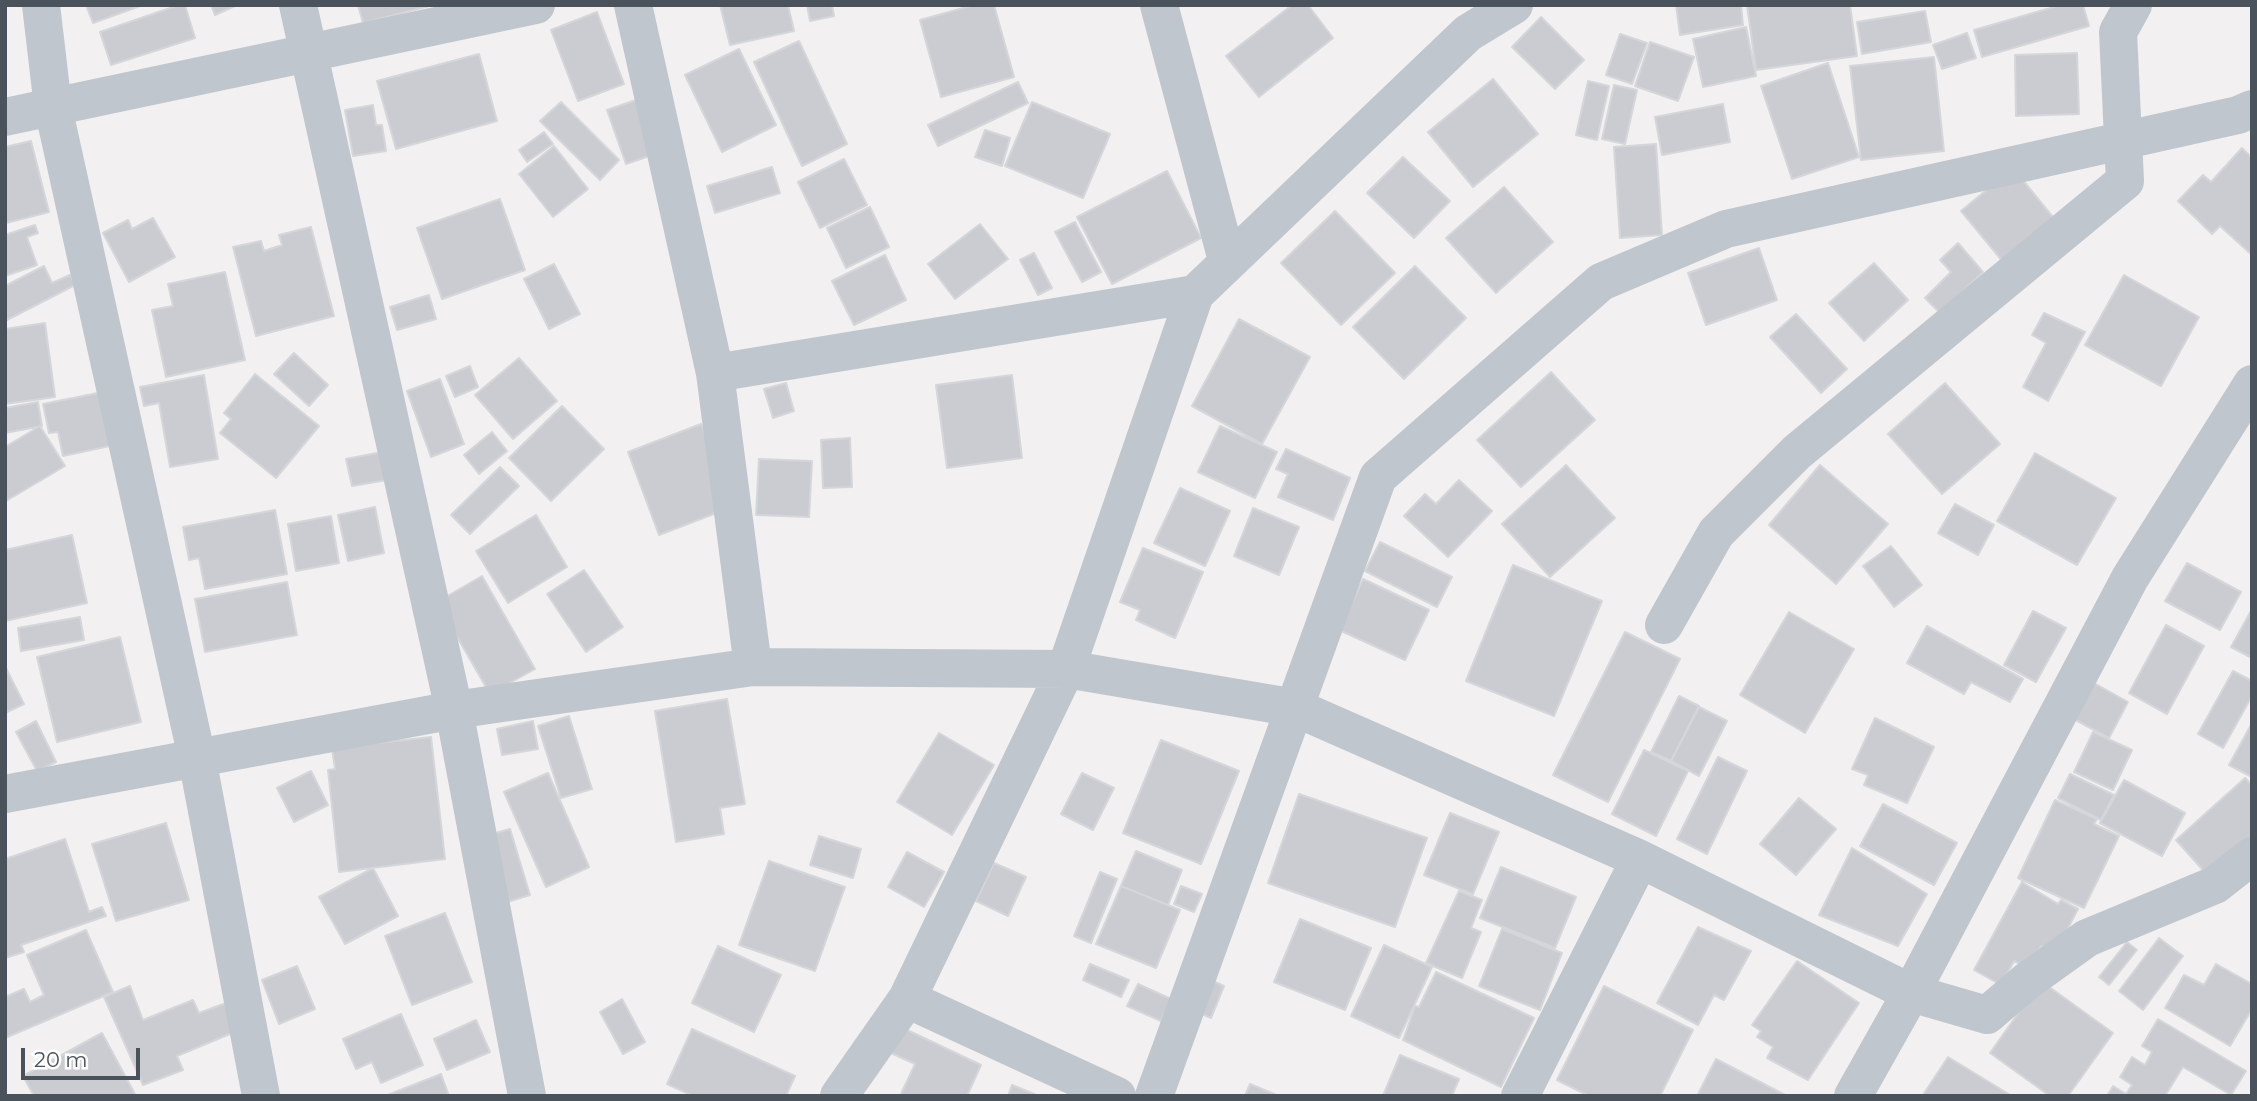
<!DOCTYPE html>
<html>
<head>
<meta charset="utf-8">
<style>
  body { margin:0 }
  #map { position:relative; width:2257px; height:1101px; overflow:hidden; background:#f2f0f0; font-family:Montserrat,sans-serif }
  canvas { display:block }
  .frame { position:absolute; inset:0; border:7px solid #4a525b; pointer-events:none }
  .scale { position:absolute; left:21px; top:1048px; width:119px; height:32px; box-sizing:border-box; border:4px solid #4a525b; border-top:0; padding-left:9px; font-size:21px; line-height:24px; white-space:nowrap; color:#4a525b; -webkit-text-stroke:5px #fff; paint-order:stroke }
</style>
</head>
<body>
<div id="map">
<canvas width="2257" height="1101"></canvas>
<div class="frame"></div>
<div class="scale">20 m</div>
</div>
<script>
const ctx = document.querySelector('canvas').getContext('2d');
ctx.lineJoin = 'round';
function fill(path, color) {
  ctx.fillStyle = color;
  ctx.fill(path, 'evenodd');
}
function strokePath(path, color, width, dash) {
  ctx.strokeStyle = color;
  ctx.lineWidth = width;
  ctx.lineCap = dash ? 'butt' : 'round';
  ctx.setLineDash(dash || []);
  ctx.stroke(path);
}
const building = new Path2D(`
  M86 5H143L93 23Z
  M179 5H185L195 38 111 65 100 32Z
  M211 5H237L215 15Z
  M358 5H433L363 23Z
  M720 5H788L794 31 730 45Z
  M807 5H832L834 16 810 21Z
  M974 5H994L1014 77 941 97 920 20Z
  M1292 5H1308L1333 38 1259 97 1226 56Z
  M1676 5H1741L1743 25 1680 35Z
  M1747 5H1850L1857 56 1756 70Z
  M2061 5H2083L2089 26 1982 57 1974 30Z
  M1925 11 1931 42 1862 54 1857 22Z
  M597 12 624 84 578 101 551 30Z
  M1541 17 1584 60 1555 89 1512 47Z
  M1746 27 1756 76 1703 87 1693 39Z
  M1967 33 1976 58 1942 69 1933 45Z
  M1620 34 1647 43 1632 84 1606 75Z
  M799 41 847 144 802 166 754 62Z
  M1650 42 1694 57 1678 101 1635 86Z
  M739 49 776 125 722 152 685 75Z
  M2077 53 2079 114 2016 116 2015 55Z
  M479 54 497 121 396 149 377 81Z
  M1934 57 1944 151 1861 160 1850 66Z
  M1828 63 1859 157 1792 179 1761 86Z
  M1493 79 1538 134 1473 187 1428 132Z
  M1588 81 1609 86 1597 140 1576 135Z
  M1018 82 1028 103 938 146 928 125Z
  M1614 85 1637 90 1625 144 1602 139Z
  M636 100 655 154 626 164 607 110Z
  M561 102 619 160 600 180 540 121Z
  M1032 102 1110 134 1083 198 1005 166Z
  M1723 104 1730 142 1662 155 1655 117Z
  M373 105 376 125H382L386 151 353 156 345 110Z
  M985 130 1010 138 1002 166 975 157Z
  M544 132 553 144 527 162 519 150Z
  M31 141 49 212 6 223 5 147Z
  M1656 144 1662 235 1620 238 1614 147Z
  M554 146 588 189 553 217 519 174Z
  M2242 148 2252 158V255L2220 226 2212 234 2178 201 2203 175 2211 182Z
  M1403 157 1450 201 1414 238 1367 193Z
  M844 159 867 205 820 228 798 182Z
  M772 167 780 193 715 213 707 186Z
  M2013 168 2056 221 2004 263 1961 211Z
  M1167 171 1201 238 1112 284 1077 217Z
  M1504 187 1553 242 1496 293 1446 238Z
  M500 199 525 270 442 299 417 228Z
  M870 207 889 247 846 268 827 228Z
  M1335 211 1395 273 1341 325 1281 263Z
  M153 218 175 257 129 282 103 233 128 220 132 229Z
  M1075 222 1101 272 1082 282 1055 232Z
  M980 224 1008 259 955 299 928 264Z
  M35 225 38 233 27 237 37 265 5 276V235Z
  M311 227 334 316 256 336 233 247 261 241 264 251 282 245 279 235Z
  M1958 243 1983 272 1940 313 1925 298 1951 272 1940 260Z
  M1759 248 1777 300 1706 325 1688 273Z
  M1034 253 1052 288 1038 295 1020 260Z
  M885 255 906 300 854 325 832 281Z
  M1874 263 1908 300 1864 341 1829 303Z
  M554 264 580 314 549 329 524 279Z
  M44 266 52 283 70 275 75 285 5 321V286Z
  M1415 266 1466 318 1404 379 1353 327Z
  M225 272 245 360 166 377 152 310 173 306 168 284Z
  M2124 275 2199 317 2161 386 2085 345Z
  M429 295 436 319 397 330 390 307Z
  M2044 313 2085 332 2048 401 2023 387 2046 343 2032 335Z
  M1796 314 1847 369 1821 393 1770 337Z
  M1239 319 1310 357 1262 444 1192 406Z
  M45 323 55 397 5 404V329Z
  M294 353 328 385 309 406 274 374Z
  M519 358 557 401 513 439 475 395Z
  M470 366 478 387 455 397 446 376Z
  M1551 372 1595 420 1521 487 1477 440Z
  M255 374 319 426 276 478 220 433 231 419 224 413Z
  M204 375 218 459 170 467 159 403 144 406 140 387Z
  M1012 375 1022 458 947 468 936 385Z
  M440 379 464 444 431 457 407 391Z
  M786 383 794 411 773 418 764 389Z
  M1945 383 2000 444 1942 494 1888 434Z
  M108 391 119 444 63 456 58 432 49 433 43 404Z
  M38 402 42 426 5 433V408Z
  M562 406 604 449 551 501 509 458Z
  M701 424 732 507 659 535 628 452Z
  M40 426 65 466 6 501 5 447Z
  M1220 426 1277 452 1255 498 1198 472Z
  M492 432 507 451 479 474 464 455Z
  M850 438 852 487 823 488 821 440Z
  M1286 449 1350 478 1333 520 1278 497 1288 474 1276 469Z
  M382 452 387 480 352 486 346 459Z
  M2035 453 2116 498 2077 565 1997 521Z
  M759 459 812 461 809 517 756 515Z
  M1566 465 1615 518 1550 577 1502 524Z
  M1820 465 1888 524 1836 584 1769 525Z
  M500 467 519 486 470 534 451 515Z
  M1459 480 1492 511 1448 557 1404 516 1425 494 1436 504Z
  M1180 488 1230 511 1205 566 1154 543Z
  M1955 504 1994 525 1978 555 1938 533Z
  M375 507 384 553 348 561 338 515Z
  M1253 508 1299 527 1279 575 1234 556Z
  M275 510 287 574 205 589 199 558 189 560 183 527Z
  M536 515 567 567 508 603 476 551Z
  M331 516 339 563 296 571 288 524Z
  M72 535 87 603 5 621V550Z
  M1380 542 1452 577 1437 607 1365 571Z
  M1891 546 1922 585 1894 607 1863 566Z
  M1143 548 1203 572 1175 638 1136 620 1140 610 1120 602Z
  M2187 563 2241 592 2220 630 2165 601Z
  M1513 565 1602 601 1554 716 1466 681Z
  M584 570 623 627 586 652 547 594Z
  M482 576 535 669 490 694 437 602Z
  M1363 579 1429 610 1405 660 1339 630Z
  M287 582 297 635 205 652 195 599Z
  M2252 609V658L2231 647Z
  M2033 611 2066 628 2036 682 2004 665Z
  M1789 612 1854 649 1805 733 1740 695Z
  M80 617 84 640 21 651 18 628Z
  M2166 625 2204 646 2167 714 2129 693Z
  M1927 626 2023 679 2010 702 1971 682 1964 694 1907 663Z
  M1625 632 1680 659 1608 802 1553 775Z
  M120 637 141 722 57 742 37 657Z
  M5 666 24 704 5 713Z
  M2233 671 2252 681V696L2223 748 2198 734Z
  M2092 682 2128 702 2109 738 2072 718Z
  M1679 696 1699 706 1671 761 1651 752Z
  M727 699 745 804 720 808 724 834 676 842 655 711Z
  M1699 707 1727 721 1699 776 1671 761Z
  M569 716 592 789 561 798 538 726Z
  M1875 718 1934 747 1907 803 1864 785 1868 775 1852 769Z
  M36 721 56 762 37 771 16 732Z
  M533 721 538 749 502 755 497 729Z
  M2252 723V777L2229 765Z
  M2093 732 2132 750 2113 790 2074 772Z
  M939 733 994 765 952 835 897 802Z
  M431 737 445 859 339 872 328 770 335 769 332 748Z
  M1161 740 1239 771 1201 864 1123 833Z
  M1644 750 1688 771 1656 836 1612 814Z
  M1718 757 1747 771 1707 854 1677 839Z
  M311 771 328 805 294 822 277 788Z
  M548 773 589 867 546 887 504 792Z
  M1082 773 1114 788 1093 830 1061 814Z
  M2070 774 2114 795 2101 820 2058 798Z
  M2245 778 2252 785V841L2210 878 2176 840Z
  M2124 780 2185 813 2162 856 2100 823Z
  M1299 794 1427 838 1395 927 1268 883Z
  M1799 798 1836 829 1796 875 1760 844Z
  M2055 800 2097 819 2094 824 2119 836 2084 908 2018 878Z
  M1883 804 1957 843 1934 885 1860 846Z
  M1450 813 1499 832 1473 894 1424 875Z
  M166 823 189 900 116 921 92 844Z
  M510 829 530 895 504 903 485 836Z
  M819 836 861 849 853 878 810 865Z
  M65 839 89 912 102 907 106 916 21 945 24 952 5 958V859Z
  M1852 848 1927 894 1898 946 1819 915Z
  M1136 851 1182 870 1168 905 1121 886Z
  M907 852 944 872 924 907 888 887Z
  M769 861 845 887 815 971 739 945Z
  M994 863 1026 877 1008 916 976 901Z
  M1501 867 1576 897 1555 948 1480 918Z
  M373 868 398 916 345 944 319 897Z
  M1100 872 1117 879 1091 943 1074 936Z
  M2022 882 2058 904 2061 900 2078 909 2055 953 2041 946 2029 969 2014 961 2001 985 1974 970Z
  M1121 886 1180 910 1156 968 1096 944Z
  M1181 886 1202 894 1194 912 1174 904Z
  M1459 891 1482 900 1471 928 1481 932 1462 978 1426 963Z
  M445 913 472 982 412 1005 385 936Z
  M1300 919 1371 948 1345 1010 1274 982Z
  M1698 927 1751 951 1724 1000 1714 995 1698 1025 1657 1003Z
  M1502 929 1562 953 1540 1010 1479 986Z
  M86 930 113 992 5 1038V997L24 989 30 1002 44 995 27 955Z
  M2159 938 2183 956 2143 1010 2119 991Z
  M2127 942 2137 950 2109 985 2099 977Z
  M1384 945 1432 967 1399 1038 1351 1016Z
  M718 946 781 975 754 1032 692 1003Z
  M1797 961 1859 1003 1808 1080 1767 1058 1773 1047 1757 1037 1761 1031 1752 1025Z
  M1090 964 1129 980 1121 997 1083 980Z
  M2216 964 2252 984V1009L2230 1046 2165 1008 2184 975 2204 985Z
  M297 966 315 1009 279 1024 262 980Z
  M1436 972 1534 1018 1501 1087 1403 1040 1415 1006 1419 1007Z
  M1201 976 1224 986 1211 1018 1188 1008Z
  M2041 981 2113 1033 2068 1096H2050L1990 1053Z
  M1138 984 1171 999 1161 1021 1127 1006Z
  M130 986 143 1020 193 1000 199 1013 226 1003 237 1031 177 1056 183 1070 143 1085 104 997Z
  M1604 986 1693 1030 1660 1096H1589L1557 1080Z
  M622 999 645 1042 623 1054 600 1012Z
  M401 1014 423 1065 381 1083 372 1062 356 1069 343 1039Z
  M2158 1019 2246 1071 2231 1095 2183 1067 2165 1096H2107L2113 1086 2126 1094 2132 1085 2120 1077 2132 1057 2145 1065 2152 1052 2142 1046Z
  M476 1020 490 1052 447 1070 434 1039Z
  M903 1028 981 1065 967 1096H900L915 1064 891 1053Z
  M692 1029 795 1076 786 1096H693L667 1084Z
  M102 1033 136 1096H34L23 1076Z
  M1400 1055 1459 1079 1452 1096H1383Z
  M1948 1057 2012 1096 1923 1095Z
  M1716 1059 1787 1096H1697Z
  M441 1074 449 1096H385Z
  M1250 1084 1279 1096H1245Z
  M1012 1085 1039 1096H1008Z`);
fill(building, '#cbccd2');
strokePath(building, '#d5d6da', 2);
strokePath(new Path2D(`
  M41 5 53 107 197 758 261 1096
  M298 5 454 710 527 1096
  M633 5 715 373 1195 294
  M1159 5 1227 260
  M5 117 536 5
  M715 373 753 667
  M1664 625 1716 533 1797 452 2125 181 2118 32 2133 5
  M5 794 454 710 753 667 1066 669 1296 708 1640 859 1911 993 1987 1015 2027 981 2087 938 2215 885 2252 856
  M907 999 1117 1096
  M839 1096 907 999 1066 669 1195 294 1468 33 1514 5
  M1154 1096 1378 477 1601 282 1726 229 2238 115 2252 109
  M1520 1096 1640 859
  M1853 1096 1911 993 2130 578 2252 384`), '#c0c6cd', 38);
</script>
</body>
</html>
